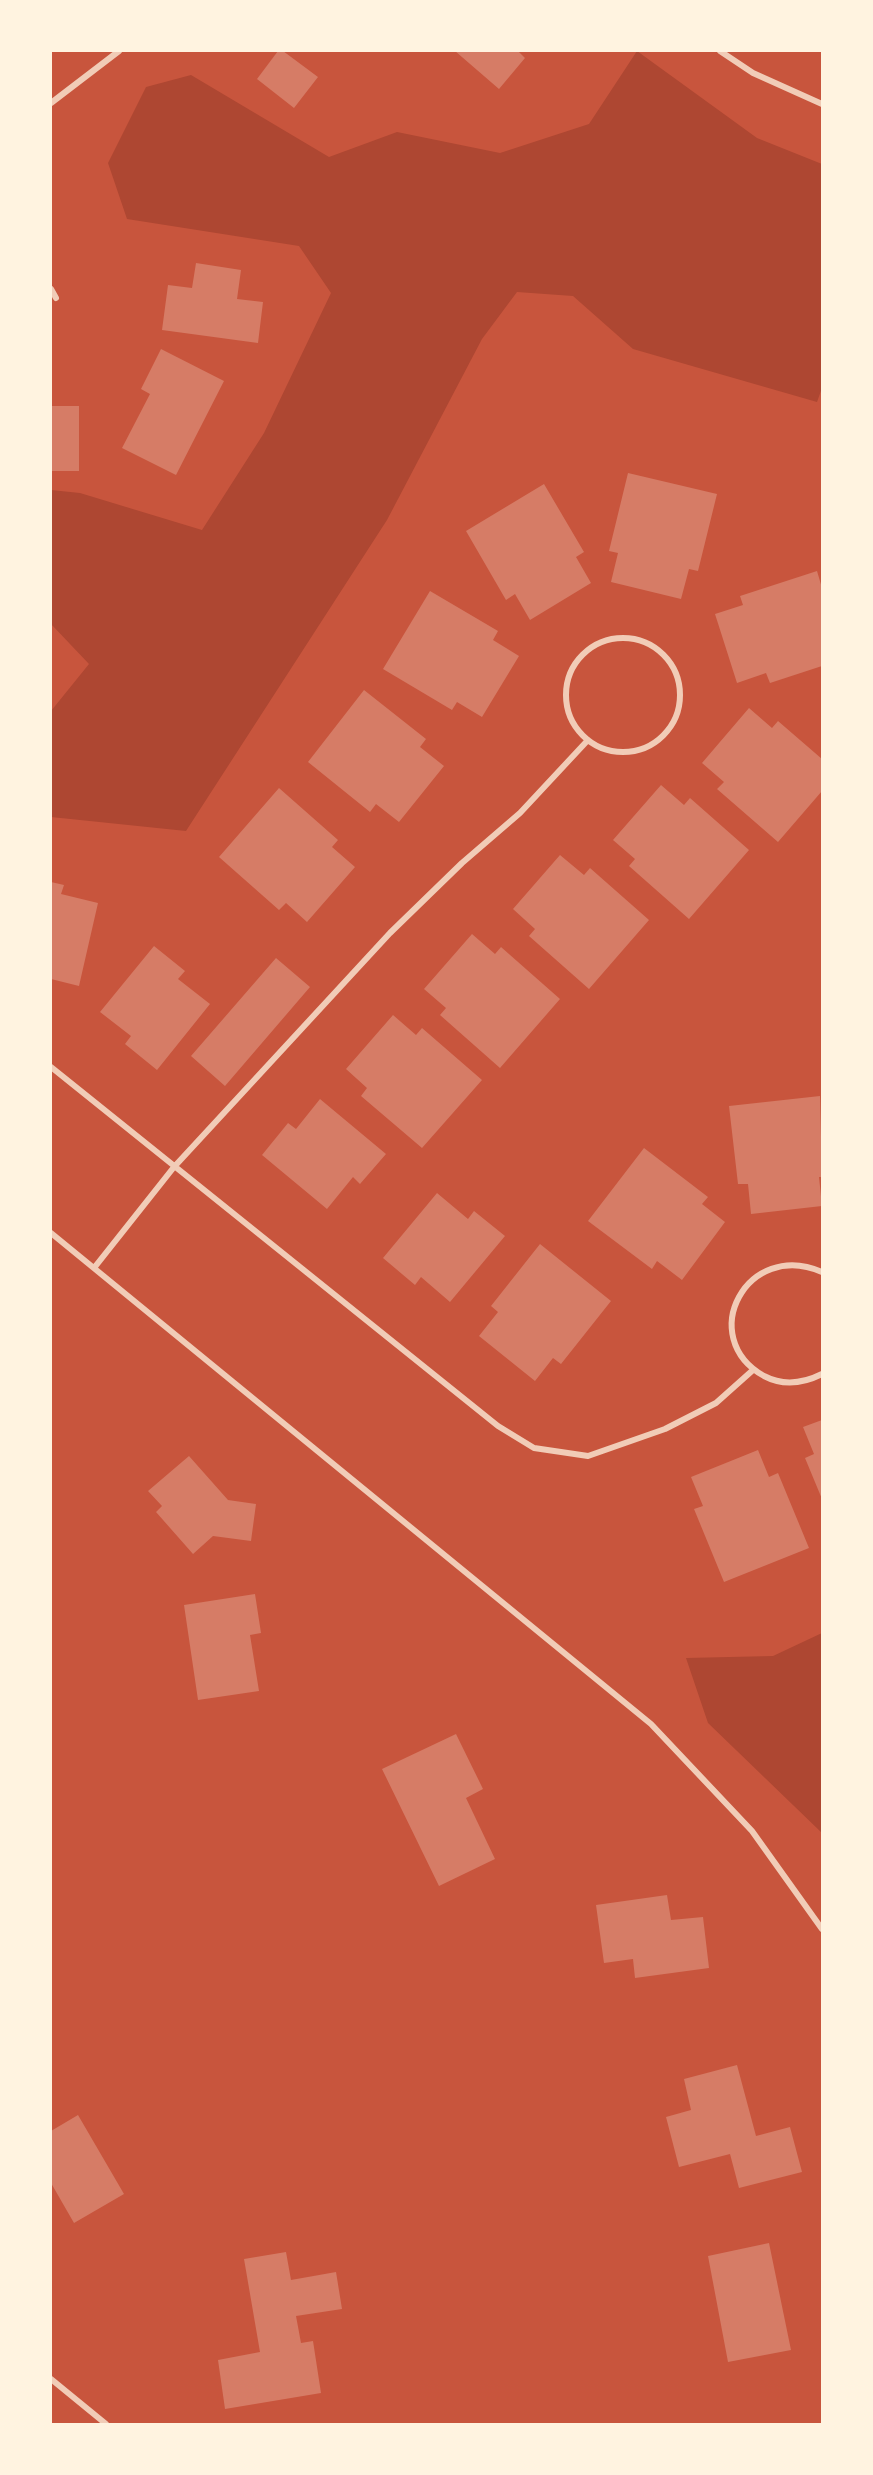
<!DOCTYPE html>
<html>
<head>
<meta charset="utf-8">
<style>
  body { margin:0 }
  #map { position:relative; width:873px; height:2475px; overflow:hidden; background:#c8553d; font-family:Quicksand,sans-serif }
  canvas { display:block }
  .frame { position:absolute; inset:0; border:52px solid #fff3e0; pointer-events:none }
</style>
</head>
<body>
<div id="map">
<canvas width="873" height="2475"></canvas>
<div class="frame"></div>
</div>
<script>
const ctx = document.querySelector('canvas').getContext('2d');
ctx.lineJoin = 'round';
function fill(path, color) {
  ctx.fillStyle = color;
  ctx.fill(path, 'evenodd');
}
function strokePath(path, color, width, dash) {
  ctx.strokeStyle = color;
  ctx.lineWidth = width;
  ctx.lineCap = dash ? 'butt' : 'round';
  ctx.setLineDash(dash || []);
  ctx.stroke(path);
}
fill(new Path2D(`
  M637 51 757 138 822 164V388L817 402 633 349 573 296 517 292 482 339 387 520 186 831 51 817V711L89 664 51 624V490L80 493 202 530 264 433 331 293 299 246 127 219 108 163 146 87 191 75 329 157 397 132 500 153 589 124Z
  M822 1633V1833L708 1723 686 1658 773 1656Z`), '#ae4732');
fill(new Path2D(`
  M278 51H283L318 77 294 108 257 79Z
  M455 51H518L525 58 499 89Z
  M196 263 241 270 237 299 263 302 258 343 162 330 168 285 192 288Z
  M161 349 224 381 176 475 122 448 150 394 141 389Z
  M51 406H79V471H51Z
  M628 473 717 494 698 571 689 569 681 599 611 582 618 553 609 551Z
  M544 484 584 552 576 557 591 583 530 620 515 594 506 600 466 531Z
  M817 571 822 588V666L770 683 766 673 737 683 715 614 743 605 740 596Z
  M430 591 498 631 493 640 519 656 482 717 457 702 452 710 383 669Z
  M364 690 426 739 420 747 444 766 399 822 376 804 370 812 308 762Z
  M749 708 772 728 778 721 822 759V791L778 842 717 789 724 782 702 763Z
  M661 785 684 805 690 798 749 850 689 919 629 866 635 859 613 840Z
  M279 788 338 840 332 847 355 867 307 922 286 903 279 910 219 857Z
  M560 855 584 875 590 868 649 920 589 989 529 936 535 929 513 909Z
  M51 882 64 885 61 894 98 903 79 986 51 979Z
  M472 934 495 954 501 947 560 999 500 1068 440 1015 446 1008 424 989Z
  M154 946 185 971 178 979 210 1004 157 1070 125 1044 131 1036 100 1012Z
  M276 958 310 987 225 1086 191 1056Z
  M393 1015 416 1035 422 1028 482 1080 422 1148 361 1096 367 1088 346 1069Z
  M820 1096 822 1177H819L822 1206 751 1214 748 1184H738L729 1106Z
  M320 1099 386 1154 360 1184 353 1177 327 1209 262 1155 288 1123 296 1129Z
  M644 1148 708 1197 702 1204 725 1222 682 1280 657 1261 652 1269 588 1221Z
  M437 1193 468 1219 474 1211 505 1236 450 1302 421 1277 415 1285 383 1258Z
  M540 1244 611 1301 561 1364 553 1358 535 1381 479 1336 498 1312 491 1306Z
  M822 1420V1499L805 1458 814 1454 803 1427Z
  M758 1450 769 1477 778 1473 809 1548 724 1582 694 1509 703 1506 691 1477Z
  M189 1456 228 1500 256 1504 251 1541 213 1536 193 1554 156 1512 162 1506 148 1491Z
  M255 1594 261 1633 250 1635 259 1691 198 1700 184 1605Z
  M456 1734 483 1789 466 1798 495 1859 439 1886 382 1769Z
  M667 1895 671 1920 703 1917 709 1968 635 1978 633 1959 604 1963 596 1905Z
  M737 2065 756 2136 790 2127 802 2172 739 2188 730 2154 679 2167 666 2117 691 2110 684 2079Z
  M78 2115 124 2194 74 2223 51 2183V2131Z
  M769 2243 791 2350 728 2362 708 2256Z
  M286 2252 291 2280 336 2272 342 2309 296 2316 301 2343 313 2341 321 2393 225 2409 218 2360 260 2352 244 2259Z`), '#d67c66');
strokePath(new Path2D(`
  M720 51 753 73 822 104
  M51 103 119 51
  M51 289 56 298
  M566 695a57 57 0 1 1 114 0a57 57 0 1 1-114 0Z
  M51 1067 498 1426 534 1448 588 1456 665 1429 716 1403 753 1370
  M51 1233 651 1724 752 1831 822 1929
  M94 1268 174 1167 390 933 462 863 520 813 588 740
  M822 1272C747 1239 695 1337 764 1376 783 1386 804 1383 822 1374
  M51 2379 106 2424`), '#f1ccb7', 6);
</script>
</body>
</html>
